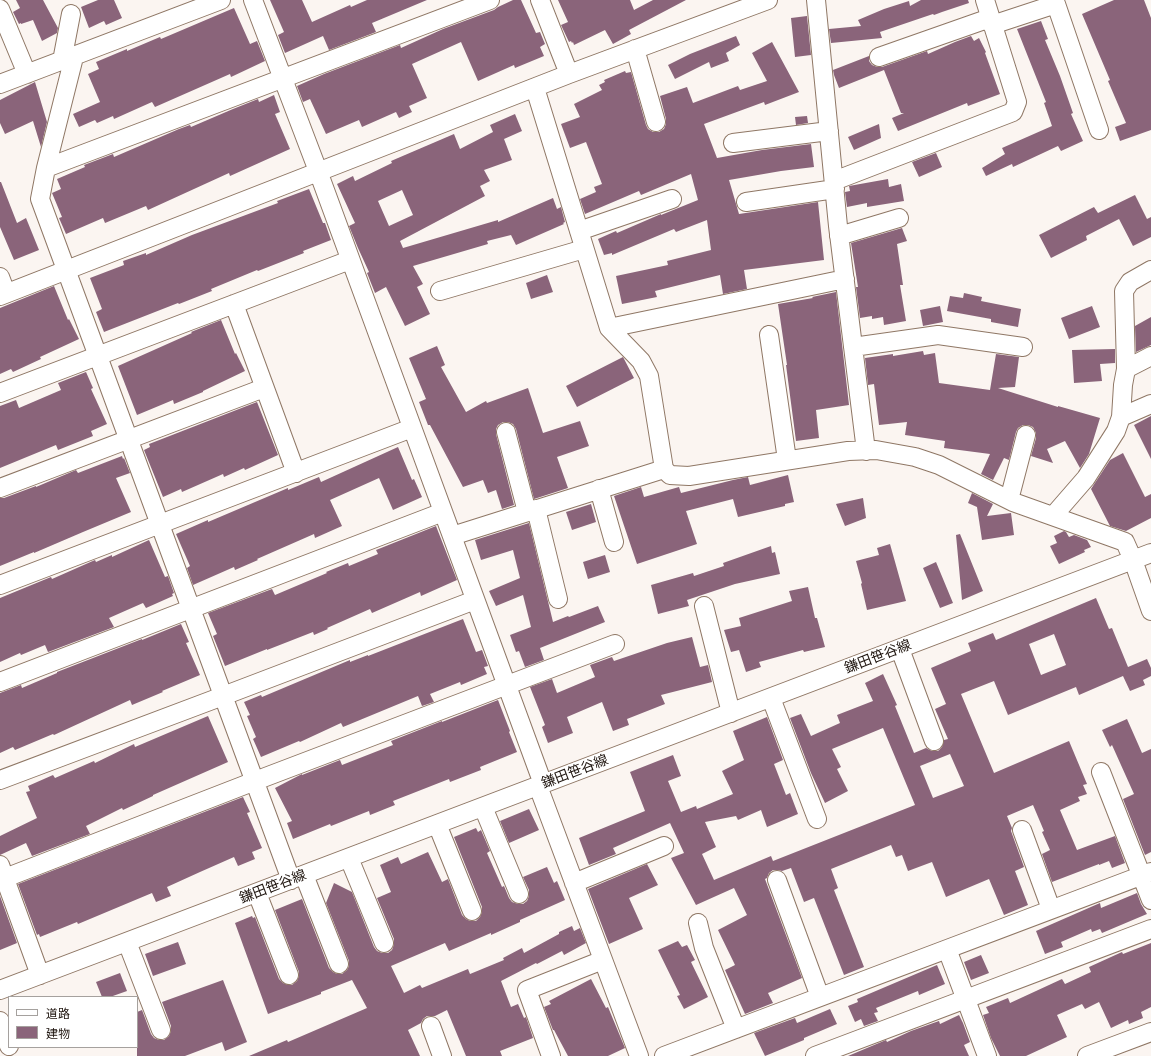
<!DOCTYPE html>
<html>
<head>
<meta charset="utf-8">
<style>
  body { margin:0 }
  #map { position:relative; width:1151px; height:1056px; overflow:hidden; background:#fbf5f1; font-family:"Roboto Serif","Noto Sans JP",serif }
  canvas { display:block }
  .legend { position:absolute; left:8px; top:996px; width:130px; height:52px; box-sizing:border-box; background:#fff; border:1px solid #a5a19e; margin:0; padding:5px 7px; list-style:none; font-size:12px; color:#1d130d }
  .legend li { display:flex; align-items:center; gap:8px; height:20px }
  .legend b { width:20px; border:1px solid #a5a19e }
</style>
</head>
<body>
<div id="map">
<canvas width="1151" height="1056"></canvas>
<ul class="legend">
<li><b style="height:5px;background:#fff"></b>道路</li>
<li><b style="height:11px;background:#8a647a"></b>建物</li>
</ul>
</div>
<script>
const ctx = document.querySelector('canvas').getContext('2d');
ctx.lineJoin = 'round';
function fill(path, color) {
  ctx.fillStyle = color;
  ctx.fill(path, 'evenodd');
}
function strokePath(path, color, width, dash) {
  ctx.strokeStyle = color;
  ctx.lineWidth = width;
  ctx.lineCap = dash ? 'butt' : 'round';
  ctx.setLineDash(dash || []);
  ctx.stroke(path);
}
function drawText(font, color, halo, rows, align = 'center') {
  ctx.font = font + ' "Roboto Serif","Noto Sans JP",serif';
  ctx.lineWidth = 3;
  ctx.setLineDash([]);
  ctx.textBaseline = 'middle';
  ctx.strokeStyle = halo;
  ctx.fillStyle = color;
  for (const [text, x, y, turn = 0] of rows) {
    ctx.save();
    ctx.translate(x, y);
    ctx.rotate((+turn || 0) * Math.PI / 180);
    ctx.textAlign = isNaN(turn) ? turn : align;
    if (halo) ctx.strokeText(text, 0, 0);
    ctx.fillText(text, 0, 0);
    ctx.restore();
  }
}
fill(new Path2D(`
  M16 0H43L58 28 57 33 42 41 33 20 21 24V23L19 24 13 12 20 8Z
  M98 0H114L122 18 106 25 104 21 89 28 81 7Z
  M270 0H302L312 22 350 5 351 7 367 0H427L372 23 376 32 329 50 323 36 285 53 278 35 284 32Z
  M513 0H521L536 33 540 32 545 44 540 47 544 56 515 68 514 65 478 81 461 42 412 64 427 98 409 106 412 112 399 118 396 112 362 127 359 120 326 134 310 99 303 102 297 86 324 74 400 45 401 48 443 29 494 10 498 7Z
  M558 0H630L634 10 653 0H686L629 30 631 34 613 44 605 30 574 45 573 42 572 43 571 41 569 42 561 25 568 22Z
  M921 0H968L969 3 942 12 934 15 933 14 880 32 882 38 831 43 829 29 861 26 858 20 884 9 909 1 910 6Z
  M1114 0H1144L1151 18V130L1120 141 1115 127 1126 123 1108 81 1110 80 1082 14Z
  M234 8 250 44 257 41 265 61 231 77 230 74 155 107 152 102 114 119 113 116 97 123 95 120 79 127 73 114 100 102 88 74 99 69 96 62 127 49V51L160 37 161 39Z
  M807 16 811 55 795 57 791 18Z
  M1041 21 1048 39 1045 40 1060 76 1073 113 1071 114 1083 141 1061 151 1058 146 1013 167 1012 164 986 176 982 168 1005 154 1002 148 1052 126 1044 103 1046 102 1017 29Z
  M736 36 740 45 726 53 729 61 711 68 709 62 675 79 668 65 690 54Z
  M971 36 974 41 979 38 986 52 985 53 1000 94 968 106 967 103 898 131 892 118 904 113H901L884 70 839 88 834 75 833 70 869 56V61L872 65 877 67H882L927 51 928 54 955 42Z
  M772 42 799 92 765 105 764 102 704 124 717 158 762 150 811 144 814 167 781 171 729 180 739 214 818 202 824 260 744 270 747 289 723 294 720 275 655 291 657 297 622 304 616 276 668 265 667 261 711 250 707 220 676 232 674 229 612 255V253L604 255 598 239 616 231 617 233 661 214V215L698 200 691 174 641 195 639 191 585 214 580 199 596 192 594 187 602 184 586 142 570 148 561 124 580 117 574 104 602 90 599 85 605 82 604 80 625 71 626 73 631 72 646 125 648 129 653 132H659L664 129 666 124V119L660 96 687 87 693 103 738 86 740 90 767 81 752 53Z
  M35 82 47 122 41 147 33 121 5 134 0 123V100Z
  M274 95 280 112 275 114 290 149 230 176 229 173 148 210 146 206 105 223 103 218 66 234 59 218 62 217 52 193 61 189 57 179 85 167 84 165 92 162 113 154 114 157 179 129 190 125 191 127 233 109 258 99 259 102Z
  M515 114 522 131 504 139 512 160 484 170 490 181 480 186 485 196 400 241 403 248 498 220V222L553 198 557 209 561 207 565 222 563 223 564 224 516 245 511 235 487 241 488 244 413 266 423 284 417 287 430 314 405 326 386 287 375 293 367 273 369 272 358 248 349 226 355 223 337 184 353 176 355 181 392 163 391 161 454 134 460 149 493 132 490 125ZM402 190 413 215 389 226 378 201Z
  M807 116 808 123 796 125 795 117Z
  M879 124 881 138 854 150 848 137Z
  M936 153 942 167 919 177 912 162Z
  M888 179 889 187 901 184 904 201 867 207V203L847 207 845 192 850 191 849 186Z
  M0 182H1L17 223 26 218 39 250 14 260 0 227Z
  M309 189 323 223H325L331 240 303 251 304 253 258 271 257 270 211 289 212 291 179 304 178 303 104 332 96 312 102 309 90 278 124 265 123 261 146 253V255L192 235 278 203 277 201Z
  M1135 195 1147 219 1151 217V237L1133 246 1119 219 1086 236 1087 240 1051 258 1039 235 1094 207 1098 213Z
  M902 228 907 241 897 244 903 285H900L906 321 884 325 883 317 872 319V316L860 318 856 287H858L851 243Z
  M547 275 553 292 531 299 526 283Z
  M54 286 68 320 69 319 79 339 40 357 41 359 13 372 11 369 0 374V308Z
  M836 292 849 405 816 410 819 438 796 441 786 365H787L778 304 813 298 812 297Z
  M964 293 982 297 981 301 1021 309 1018 327 991 322V319L947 311 950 296 963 298Z
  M940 306 943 322 923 326 920 310Z
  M1092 306 1100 327 1069 339 1061 318Z
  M1151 317V345L1136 352 1135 326Z
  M221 320 235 354 236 353 245 371 203 391V392L174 404 173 400 137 415 118 366 192 333 191 332Z
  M437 346 445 365 441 367 466 412 486 401 487 403 528 388 543 433 580 421 589 446 557 457 568 488 534 499 516 429 513 424 508 422H503L498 425 496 429V434L514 505 502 509 496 490 488 493 483 480 463 487 430 425H428L419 402 426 399 409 358Z
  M1115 349V363L1100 364 1102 381 1074 383 1072 350Z
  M923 351 924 355 935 353 939 383 990 390 996 354 1019 357 1015 387 998 388 1058 407V406L1100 418 1089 454 1080 468 1065 441 1047 449 1053 463 1031 456 1036 438V433L1033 427 1028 425H1023L1018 428 1016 432 1009 460 1004 458 993 480 981 474 990 454 944 448 945 441 905 435 907 422 879 425 874 384 868 385 865 358 893 354V356Z
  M623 357 634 378 577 407 566 386Z
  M86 372 93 388 91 389 107 424 91 431 93 436 58 450 56 445 0 468V406L16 400 19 408 61 390 58 383Z
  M257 402 278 455 245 470 244 468 224 477 223 474 182 492 181 489 163 497 144 450 150 447 149 444Z
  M1151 416V459L1134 425Z
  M398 447 412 480 414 479 422 497 393 510 379 478 330 500 342 526 315 538 314 534 257 559 258 560 235 570 234 567 193 585 187 568 190 566 176 534 208 520V522L288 488V490L319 477 321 482Z
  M1123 453 1145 497 1151 494V518L1126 531 1110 526 1091 489 1110 460Z
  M122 456 123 459 124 458 130 473 116 478 131 512 83 532 34 553V552L0 566V498H4L36 486V487L76 470 78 473Z
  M788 475 794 502 785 504V506L738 517 733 499 686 511 697 544 637 564 614 496 641 487 644 497 679 487 681 493 733 480 748 477 750 485Z
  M972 493 993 504 987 516 1011 513 1014 535 982 540 977 507 968 503Z
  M863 498 866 518 845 526 836 504Z
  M591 504 596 522 572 530 566 512Z
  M529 523 553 622 568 616 569 617 598 606 605 622 540 648 544 660 525 667 519 651 516 652 510 635 531 627 523 595 496 606 489 591 520 578 513 550 481 560 475 540Z
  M436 526 457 580 421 596 420 592 372 613 370 609 327 628 328 629 314 635 313 632 267 650V649L225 666 213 636 217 634 208 613 272 589 275 595 327 573 326 572 348 563 349 566 378 554 376 550Z
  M1064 531 1066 532 1069 537 1074 535 1087 540 1091 547 1084 550 1085 552 1059 564 1050 546 1057 543 1054 536Z
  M960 534 983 591 962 600 956 535Z
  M149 540 165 577 168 576 174 593 172 594 173 596 146 608 143 603 109 618 114 627 48 652 45 645 21 655 20 653 0 662V598L51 577 52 579 95 560 96 562 112 555V557Z
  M890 544 906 601 867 610 861 584 862 583 856 561 879 555 877 548Z
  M771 546 772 553 775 552 780 574 735 584 687 600 689 606 658 614 651 585 693 573 694 576 724 566 723 563Z
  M605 555 610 572 588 579 583 562Z
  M936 562 953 603 940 608 923 568Z
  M808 587 815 618H817L825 647 804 652 803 650 759 662 761 667 746 672 739 650 731 652 724 630 741 626 739 618 792 601 789 591Z
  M1096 598 1109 629 1112 628 1128 667 1147 659 1151 668V676L1143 680 1145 685 1130 691 1123 676 1079 695 1076 687 1008 715 994 681 961 694 994 773 1069 741 1087 784 1083 785 1087 794 1078 797 1080 801 1060 810 1077 850 1115 836 1125 863 1112 868 1109 861 1099 865V864L1052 882 1042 854 1050 850 1042 832 1044 831 1033 805 1007 816 1012 828 1011 831 1024 867 1015 871 1028 905 1004 915 989 879 946 897 932 862 908 871 902 855 896 857 891 845 831 869 838 888 834 890 864 967 844 975 814 898 804 902 791 868 782 871 778 870H773L769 873 767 878 765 879 802 978 768 993 773 1003 745 1014 725 970 735 965 718 930 747 915 734 888 696 905 671 858 684 853 670 823 613 848 616 854 589 865 579 838 645 811 630 772 673 755 681 776 668 781 681 812 696 806 697 809 733 794 722 771 744 760 733 731 767 717 783 760 774 764 786 795 790 793 798 814 767 827 761 810 738 820 736 816 705 822 716 847 702 854 714 880 771 856 773 861 915 805 883 728 832 749 841 767 837 769 848 791 825 803 811 773 790 718 801 714 811 736 840 723 837 715 873 701 865 683 883 674 897 705 895 706 914 753 926 748 932 751H938L942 747 944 740 948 739 935 709 946 704 931 668 971 651 968 643 993 633 996 640ZM1054 634 1066 665 1041 675 1029 644ZM950 754 964 786 933 798 920 766Z
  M463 619 476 652 482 650 488 666 484 667 487 674 461 685 460 682 430 694 434 702 422 706 418 696 343 727 341 723 300 742 299 741 261 757 253 739 256 737 247 716 250 715 244 702 261 695 262 697 350 660V662L368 655V656Z
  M181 624 189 642 186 643 200 675 162 691 163 692 132 705 130 700 54 735 53 734 15 750 13 747 0 753V693L21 685 22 688 57 673V672L142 639V640Z
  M692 637 700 667 708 665 712 682 661 695 665 704 627 719 629 725 613 731 602 702 567 717 573 733 548 743 542 727 545 725 530 687 552 679 557 693 595 677 590 665 612 657 614 661 667 643Z
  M498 700 510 731 509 732 517 752 480 767 481 770 450 782 449 779 393 801 395 805 370 815 369 811 331 826 330 824 293 839 287 823 292 821 275 788 300 775 302 774V775L340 760 342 765 393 745 391 741 442 721V722Z
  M208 716 228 762 153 795V796L123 810 122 808 86 826 90 834 32 856 26 843 0 855V836L37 818 26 792 30 791 28 786 53 775 55 778 94 761 95 763 134 744 135 747Z
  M1127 719 1142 753 1151 749V852L1145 855 1123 799 1134 794 1112 745 1110 747 1102 730Z
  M243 797 250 812 247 813 262 848 252 852 255 859 238 866 234 857 200 872 167 887 171 896 156 902 152 893 78 924 77 922 40 937 39 934 37 935 18 884Z
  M529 809 539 830 509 843 500 821Z
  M476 828 478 832 481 830 490 851 487 853 502 887 504 886 509 898 512 902 518 904H523L527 901 529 896V890L523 877 547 867 554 883 557 881 565 900 520 920V922L491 935V933L449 951 445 943 391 966 404 993 420 985 422 988 468 969 470 974 504 960 503 958 522 948 524 953 559 934V932L572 926 574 931 580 928 586 943 564 955 562 951 537 964 536 963 501 981 511 1007 518 1004 524 1018 526 1017 533 1038 500 1051 502 1056H466L447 1010 435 1016H427L423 1019 421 1023 408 1030 420 1056H249L287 1040 288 1042 367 1008 352 980 321 992V994L268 1014 235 923 252 916 253 918 255 917 279 979 283 983 288 985H292L297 981 299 976V972L275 910 302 899 329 968 333 972 337 974H342L347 970 349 966V961L326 903 334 883 352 892 374 947 377 951 382 953H388L392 950 394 944V939L377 898 391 892 380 865 398 857 401 864 428 852 442 882 448 879 462 915 466 919 470 921H476L480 917 482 912V907L454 837Z
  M647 864 658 885 629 898 643 929 609 944 588 889Z
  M1137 893 1141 904 1147 914 1102 933 1100 929 1092 932 1091 929 1061 942 1063 947 1045 954 1036 931 1100 903 1101 908Z
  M0 896 17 943 0 950Z
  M678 941 682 947 687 945 695 960 691 962 708 997 684 1009 677 996 680 995 658 950Z
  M178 942 186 964 153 976 145 954Z
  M1151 943V1007L1141 1012 1143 1018 1129 1024 1128 1020 1111 1028 1099 1002 1085 1009 1082 1004 1057 1015 1067 1037 1026 1056H1000L991 1038 983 1015 989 1013 986 1007 1008 998 1010 1003 1062 979 1065 984 1091 972 1089 967 1122 952 1123 954Z
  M981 955 989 973 971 980 964 962Z
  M937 965 945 984 919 995 918 991 876 1008 878 1012 874 1013 878 1021 864 1026 861 1019 855 1022 848 1006 858 1002 857 999Z
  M120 973 127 991 110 997H102L96 982Z
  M591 979 606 1008 608 1007 625 1048 608 1056H568L554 1030H553L544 1007 551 1004 549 1001Z
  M223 980 247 1042 225 1051 222 1042 185 1056H137V1012L142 1010 151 1034 154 1038 159 1040H164L169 1036 171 1031V1026L162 1002Z
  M830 1009 837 1024 804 1038V1040L765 1056 754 1033 795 1018 797 1023Z
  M959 1015 963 1023 970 1042 964 1045 969 1056H848L886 1040 887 1042 911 1031 939 1021 940 1024Z`), '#8a647a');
const minor = new Path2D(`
  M253 0 318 171 543 784
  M540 0 569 74
  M816 0 838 226 866 451
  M0 9 27 74
  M992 25 1056 4 1099 130
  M635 49 656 122
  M74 57 46 168 40 199 291 880
  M879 57 990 18
  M62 61 71 14
  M0 84 221 0
  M535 88 609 328 641 361 649 376 664 469 670 475 689 476 848 451 876 450 915 457 939 465 1013 502 1125 542 1133 560 1151 611
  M733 143 829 131
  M46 168 490 0
  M834 181 1013 112 1017 102 985 0
  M746 202 835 189
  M579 231 672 199
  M839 236 899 218
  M0 277 6 293
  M440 291 584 249
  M0 296 569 74 768 0
  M234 304 296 473
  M609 328 845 279
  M769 335 787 460
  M853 347 938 335 1023 347
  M1126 369 1151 356
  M0 393 350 260
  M1121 417 1151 404
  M506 432 527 512
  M0 488 264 388
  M599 489 614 542
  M1009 500 1026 435
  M536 509 558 599
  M1053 516 1086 478 1116 431 1121 417 1123 385 1126 369 1124 291 1130 282 1151 270
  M452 536 664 469
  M0 585 412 428
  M704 606 731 713
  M900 649 934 741
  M0 682 443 512
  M771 698 817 819
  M1101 772 1151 900
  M0 780 223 696 475 600
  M538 786 639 1056
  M483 807 519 894
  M437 824 472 911
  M1022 830 1051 909
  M349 858 384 943
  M0 865 40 975
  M304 875 339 964
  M5 878 255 781 615 644
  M777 880 820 997
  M574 883 664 846
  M257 893 289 975
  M698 923 704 948 736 1029
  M127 942 161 1030
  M947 949 987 1056
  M0 990 1151 553
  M0 1021 9 1046
  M431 1026 442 1056
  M551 1056 527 990 603 960
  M664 1056 1151 872
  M815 1056 1151 929
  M1087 1056 1151 1032`);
strokePath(minor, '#8f7765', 20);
strokePath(minor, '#fff', 18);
drawText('14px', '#1d130d', '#fff', [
  ["鎌田笹谷線",878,657,-21],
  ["鎌田笹谷線",575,772,-21],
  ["鎌田笹谷線",273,887,-21]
]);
</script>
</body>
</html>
